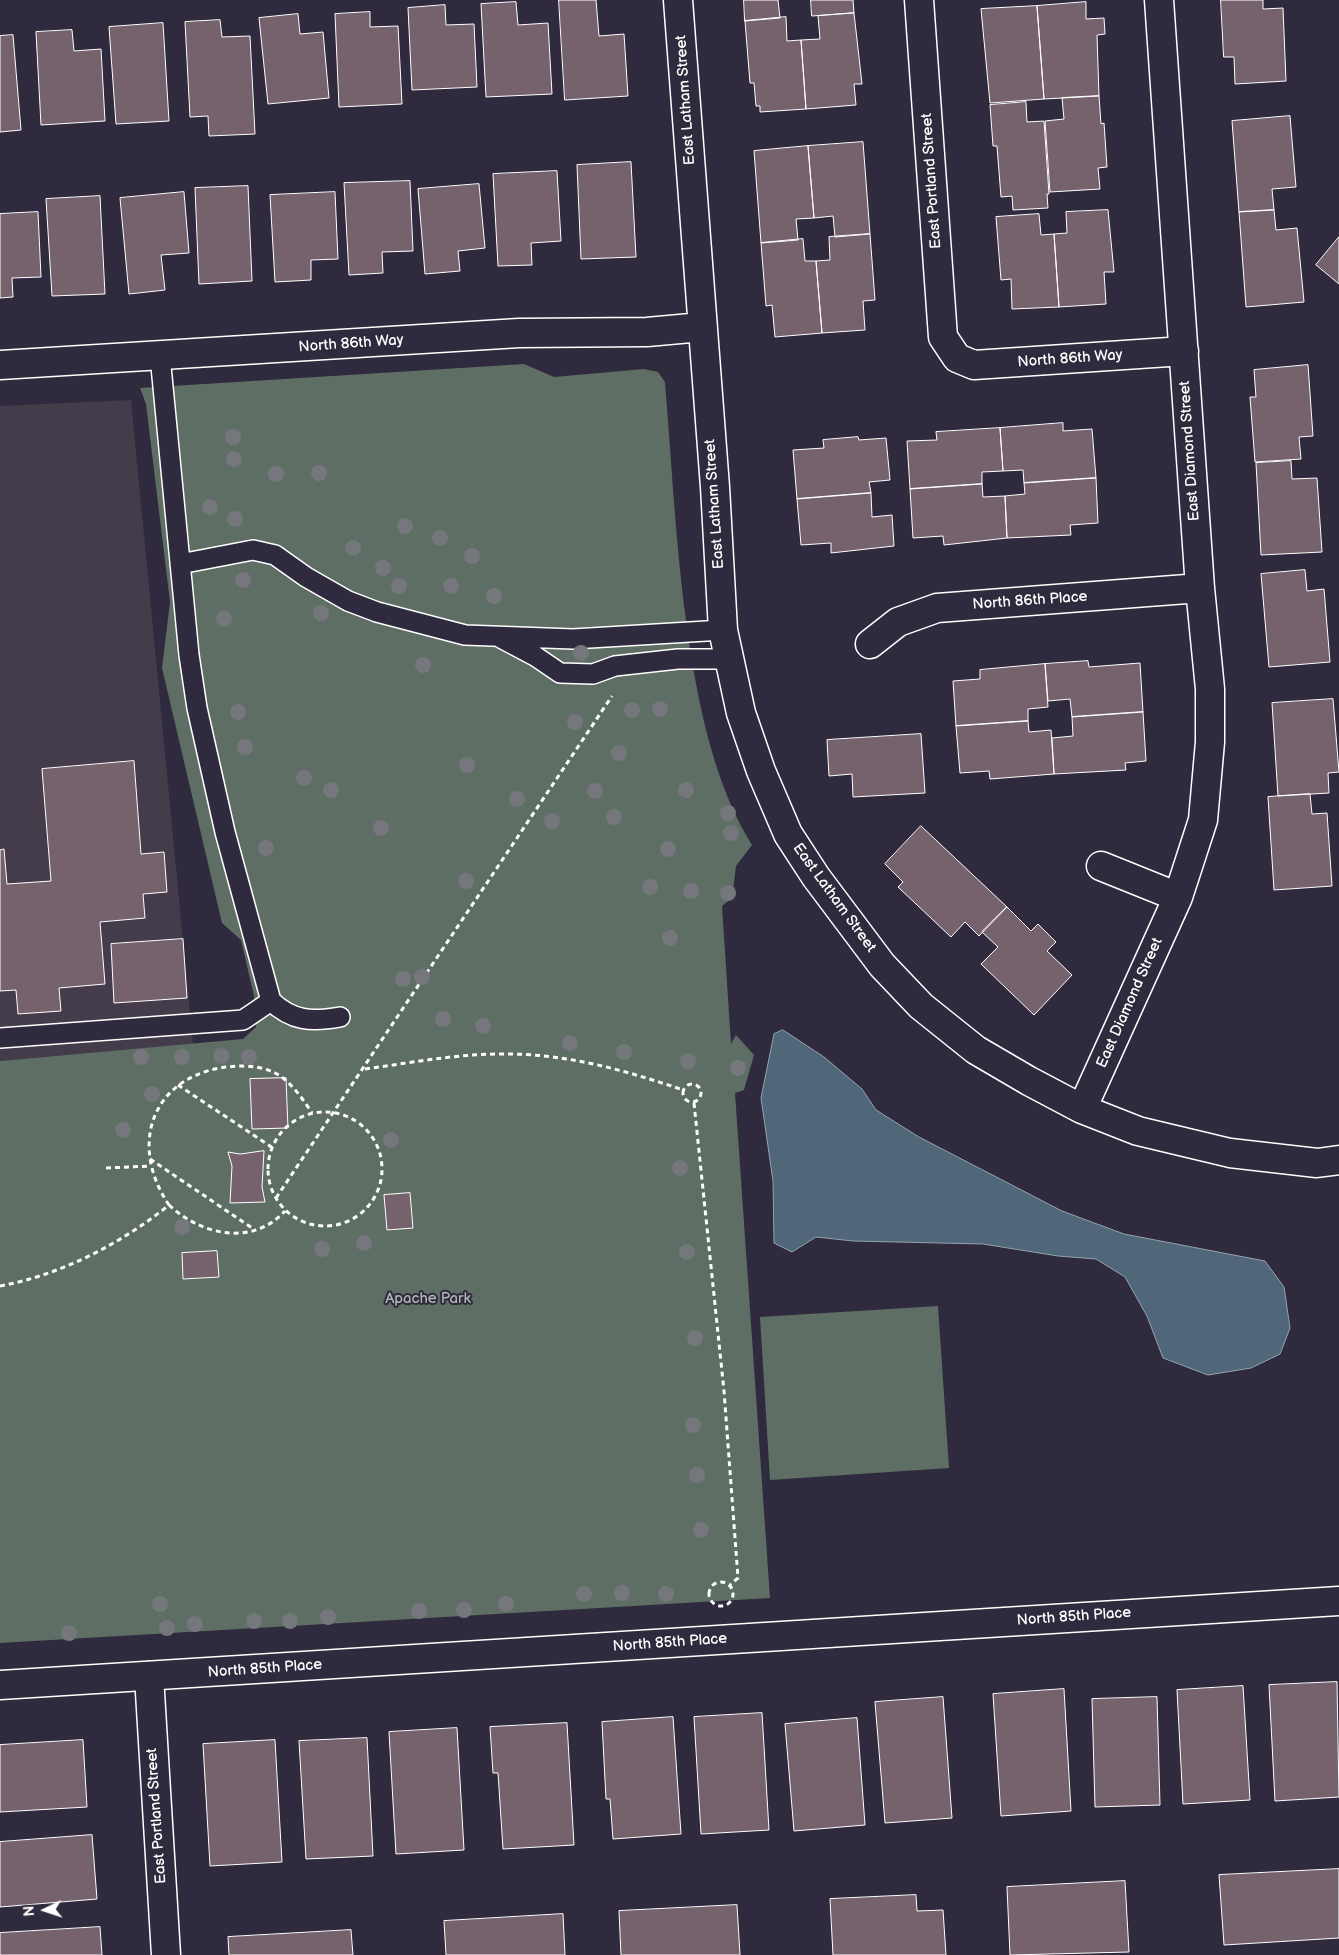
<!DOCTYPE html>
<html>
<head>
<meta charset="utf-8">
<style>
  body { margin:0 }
  #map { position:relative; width:1339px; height:1955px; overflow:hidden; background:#2f2a3d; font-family:"Balsamiq Sans",sans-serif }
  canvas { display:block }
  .north { position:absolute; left:20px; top:1885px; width:50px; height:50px; -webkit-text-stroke:4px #2f2a3d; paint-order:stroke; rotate:266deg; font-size:14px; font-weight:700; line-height:20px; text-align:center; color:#fff }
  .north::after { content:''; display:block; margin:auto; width:18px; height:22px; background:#fff; clip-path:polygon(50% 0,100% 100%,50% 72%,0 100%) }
</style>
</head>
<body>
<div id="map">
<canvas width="1339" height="1955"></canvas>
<div class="north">N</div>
</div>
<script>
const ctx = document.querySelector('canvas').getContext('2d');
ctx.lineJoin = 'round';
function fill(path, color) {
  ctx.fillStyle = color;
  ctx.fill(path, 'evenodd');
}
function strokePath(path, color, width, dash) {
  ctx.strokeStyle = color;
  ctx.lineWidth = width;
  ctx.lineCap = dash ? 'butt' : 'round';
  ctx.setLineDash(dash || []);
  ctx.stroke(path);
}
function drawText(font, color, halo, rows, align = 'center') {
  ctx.font = font + ' "Balsamiq Sans",sans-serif';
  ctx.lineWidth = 4;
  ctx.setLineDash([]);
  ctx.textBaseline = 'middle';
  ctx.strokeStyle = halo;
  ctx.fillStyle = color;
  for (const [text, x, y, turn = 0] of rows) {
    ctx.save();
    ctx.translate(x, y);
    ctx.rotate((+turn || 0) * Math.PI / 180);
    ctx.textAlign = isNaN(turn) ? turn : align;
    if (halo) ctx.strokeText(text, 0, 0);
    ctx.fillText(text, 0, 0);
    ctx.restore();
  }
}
fill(new Path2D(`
  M131 400 193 1044 0 1061V406Z`), '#443b4b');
fill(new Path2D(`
  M524 364 554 377 644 369 658 372 665 382C673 480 677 577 694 673 705 733 720 793 752 845L736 866 732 898 722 906 731 1044 736 1035 754 1055 744 1090 735 1093 770 1598 0 1643V1061L243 1039 256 1027 254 996 241 940 222 923 162 668 170 602 146 404 140 388Z
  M938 1306 949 1468 770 1480 760 1317Z`), '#5e6e64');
const water = new Path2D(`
  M783 1030 824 1057 862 1089 876 1110 919 1137 1062 1211 1124 1234 1265 1261 1284 1287 1290 1328 1280 1354 1251 1368 1208 1375 1163 1358 1147 1316 1125 1277 1096 1259 1058 1256 983 1244 853 1241 816 1237 792 1252 774 1243 773 1181 761 1098 774 1034Z`);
fill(water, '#4f6779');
strokePath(water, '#95a4af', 1);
const building = new Path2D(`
  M559 0H596L599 36 624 34 628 96 565 100Z
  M744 0H778L780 18 745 21Z
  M811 0H853L854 13 812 16Z
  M1221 0H1263V9L1283 8 1286 81 1235 84 1234 57H1224Z
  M516 2 518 25 548 23 552 94 486 97 481 4Z
  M1086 2V19L1104 18 1105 34 1097 35 1099 96 1044 99 1037 6Z
  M445 5 446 25 474 24 477 87 412 90 408 8Z
  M1037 6 1044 99 990 103 981 9Z
  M370 12V27L398 26 402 104 339 107 335 14Z
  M854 13 862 84H854L856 105 806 109 801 40 820 39 818 16Z
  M298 14 300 34 323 32 329 98 268 104 259 18Z
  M786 17 787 41 801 40 806 109 760 112V106H756L754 83H750L745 21Z
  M220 20 222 37 250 36 255 134 209 136 208 116 190 117 185 22Z
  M163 23 169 121 116 124 109 27Z
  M72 30 74 51 101 49 105 121 41 125 36 32Z
  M13 35 21 130 0 132V36Z
  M1099 96 1101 124 1104 123 1107 167 1098 168 1100 189 1050 192 1045 121 1064 119 1062 98Z
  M1026 102 1027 122 1044 121 1049 194H1047L1048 208 1013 210 1012 196 1001 197 997 146H993L990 105Z
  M1290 116 1296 187 1272 189 1274 210 1239 212 1232 121Z
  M863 142 870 234 835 237 833 216 814 218 808 146Z
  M808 146 814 218 796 219 798 240 761 243 754 151Z
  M631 162 636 257 581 259 577 165Z
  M557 171 561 241 531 243 532 265 498 266 493 174Z
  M410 181 413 251 382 252 383 273 349 275 344 183Z
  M479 184 485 248 458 251 460 271 425 274 418 189Z
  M248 186 252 281 199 284 195 188Z
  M184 192 189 253 161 255 165 290 129 294 120 198Z
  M335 192 338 259 311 260V280L275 282 270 195Z
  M100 196 105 294 52 296 46 199Z
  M1108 210 1114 272H1104L1106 304 1059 307 1054 234 1067 233 1066 212Z
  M1274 210 1276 230 1297 228 1304 302 1246 307 1239 212Z
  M38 212 41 277 12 278 13 297 0 298V214Z
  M1039 214 1041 235 1054 234 1059 307 1012 309 1011 279 1001 280 996 217Z
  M870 234 875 300 863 301 865 330 822 333 816 261 830 260 829 237Z
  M1339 237V284L1316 265Z
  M803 239 805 261H816L822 333 775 337 772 305 766 306 761 243Z
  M1308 365 1313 436 1299 437 1301 459 1255 462 1250 397H1256L1254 370Z
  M1063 423V431L1092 429 1096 478 1024 483 1023 470 1003 471 1000 428Z
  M1000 428 1003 471 982 472V484L910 489 907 441 937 440 936 432Z
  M858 437 859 440 886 438 890 480 869 482 871 493 797 499 793 450 824 448 823 440Z
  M1291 461 1292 479 1317 478 1322 552 1261 555 1256 463Z
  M1096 478 1098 523 1070 525 1071 535 1007 538 1005 496 1025 494 1024 483Z
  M982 484 983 497 1005 496 1007 538 944 545 943 536 913 538 910 489Z
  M871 493 872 517 892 515 894 546 831 553V543L801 545 797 499Z
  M1305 570 1307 591 1324 589 1330 662 1269 667 1261 574Z
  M1088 661 1089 667 1140 663 1143 712 1072 717 1070 699 1048 701 1045 664Z
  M1045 664 1048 707 1028 709V721L956 726 953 681 980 679V670Z
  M1333 699 1339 772 1328 773 1329 793 1278 796 1272 703Z
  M1143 712 1146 761 1125 763 1126 770 1054 774 1052 738 1073 736 1072 717Z
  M1028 721 1029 732 1051 730 1054 774 990 779 989 771 960 773 956 726Z
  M921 734 925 793 853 797 852 774 829 776 827 740Z
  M134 761 141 854 164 852 167 892 143 894 145 918 100 922 105 984 59 988 61 1011 18 1014 16 990 0 991V850L4 849 7 884 51 881 42 769Z
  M1310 794 1312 814 1327 813 1332 886 1274 890 1268 797Z
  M921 826 1007 907 979 936 965 922 951 937 898 887 903 882 885 864Z
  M1007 907 1031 931 1038 924 1056 942 1047 951 1072 975 1034 1015 981 964 998 947 982 932Z
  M183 939 187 998 114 1003 111 944Z
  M286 1078 288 1128 252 1129 250 1079Z
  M264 1151 262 1187 265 1202 230 1203 232 1166 228 1152 240 1154Z
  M410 1193 413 1228 387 1230 384 1195Z
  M217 1251 219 1277 183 1279 182 1253Z
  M1337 1682 1339 1797 1275 1801 1269 1685Z
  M1243 1686 1250 1800 1183 1804 1177 1690Z
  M1064 1689 1071 1811 1001 1816 993 1694Z
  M943 1697 952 1818 885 1823 875 1702Z
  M1157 1697 1160 1805 1095 1807 1092 1699Z
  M762 1713 769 1830 701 1834 694 1717Z
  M673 1717 681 1834 613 1839 610 1799H606L602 1722Z
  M857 1718 865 1825 794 1831 785 1724Z
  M567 1723 574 1845 503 1849 498 1773H493L490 1727Z
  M457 1728 464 1850 396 1854 389 1732Z
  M367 1738 373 1856 306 1859 299 1741Z
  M83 1740 87 1807 0 1812V1745Z
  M275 1740 282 1862 210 1866 203 1744Z
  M92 1835 97 1899 0 1907V1842Z
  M1339 1869V1938L1224 1945 1219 1875Z
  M1125 1881 1129 1952 1010 1955 1007 1887Z
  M916 1895 917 1911 943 1910 946 1955H833L830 1899Z
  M737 1905 740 1955H621L619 1911Z
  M563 1914 565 1955H446L444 1921Z
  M100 1927 102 1955H0V1933Z
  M351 1930 353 1955H229L228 1937Z`);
fill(building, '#76626d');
strokePath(building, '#fff', 1);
const lane = new Path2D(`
  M160 356 189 655 197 708 225 832 271 1001C292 1021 311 1022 340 1017
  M180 564 253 550 275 555 306 577 348 601 377 612 465 635 573 639 723 630
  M501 638 535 656 560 673 593 674 615 666 678 659H729
  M0 1038 243 1020 271 1001`);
const street = new Path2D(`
  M678 0 715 487 723 630 741 713 761 771 788 834 816 877 882 965 921 1006 976 1050 1029 1081 1082 1109 1138 1131 1230 1153 1317 1163 1339 1160
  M919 0 943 337 957 358 974 365 1184 351
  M0 365 519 333 647 332 702 327
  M870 644 898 622 937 608 1200 588
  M1101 866 1178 897
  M1082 1109 1178 897 1203 820 1210 742V689L1200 588 1159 0
  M149 1676 166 1955`);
const secondary = new Path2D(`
  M0 1685 1339 1601`);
strokePath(lane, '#fff', 22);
strokePath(street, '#fff', 31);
strokePath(secondary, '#fff', 31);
strokePath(new Path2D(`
  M365 1069C410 1063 455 1054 501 1054 564 1053 625 1070 683 1090
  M683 1093a9 9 0 1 1 18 0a9 9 0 1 1-18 0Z
  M178 1085 273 1148
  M694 1103 724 1391 738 1578 730 1585
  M268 1169a57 57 0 1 1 114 0a57 57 0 1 1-114 0Z
  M150 1159 255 1230
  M106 1168 151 1166
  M276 1198 612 696
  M169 1205C201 1235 252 1247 285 1211
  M0 1286C61 1275 122 1243 169 1205 130 1148 149 1081 220 1068 237 1065 258 1065 273 1072 289 1079 303 1099 312 1113
  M709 1594a12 12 0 1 1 24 0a12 12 0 1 1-24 0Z`), '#fff', 3, [5, 4]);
strokePath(lane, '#2f2a3d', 19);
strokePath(street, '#2f2a3d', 28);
strokePath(secondary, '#2f2a3d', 28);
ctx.fillStyle = '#75777d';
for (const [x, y] of [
  [233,437],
  [234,459],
  [319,473],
  [276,474],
  [210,507],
  [235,519],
  [405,526],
  [440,538],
  [353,548],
  [472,556],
  [383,568],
  [243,580],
  [399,586],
  [451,586],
  [494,596],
  [321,613],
  [224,619],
  [581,653],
  [423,665],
  [660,709],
  [632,710],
  [238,712],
  [575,722],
  [245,747],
  [619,753],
  [467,765],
  [304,778],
  [331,790],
  [686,790],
  [595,791],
  [517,799],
  [728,813],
  [614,817],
  [552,821],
  [381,828],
  [731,833],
  [266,848],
  [668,849],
  [466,881],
  [650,887],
  [691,891],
  [728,893],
  [670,938],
  [422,977],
  [403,979],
  [443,1019],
  [483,1026],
  [570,1043],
  [624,1052],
  [221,1056],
  [141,1057],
  [182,1057],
  [249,1057],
  [688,1061],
  [738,1068],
  [152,1094],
  [123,1130],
  [391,1140],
  [680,1168],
  [182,1227],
  [364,1243],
  [322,1249],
  [687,1252],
  [695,1338],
  [693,1425],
  [697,1475],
  [701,1530],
  [622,1593],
  [584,1594],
  [666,1594],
  [160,1604],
  [506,1604],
  [464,1610],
  [419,1611],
  [328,1617],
  [254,1621],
  [290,1621],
  [195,1624],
  [167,1628],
  [69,1633]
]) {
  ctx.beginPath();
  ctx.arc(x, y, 8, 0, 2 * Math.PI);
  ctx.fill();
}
drawText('15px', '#fff', '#2f2a3d', [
  ["East Latham Street",686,100,-94],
  ["East Portland Street",932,181,-94],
  ["North 86th Way",351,344,-4],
  ["North 86th Way",1070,359,-4],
  ["East Diamond Street",1190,451,-94],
  ["East Latham Street",715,504,-94],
  ["North 86th Place",1030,601,-4],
  ["East Latham Street",834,898,54],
  ["East Diamond Street",1130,1003,-66],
  ["North 85th Place",1074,1617,-4],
  ["North 85th Place",670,1643,-4],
  ["North 85th Place",265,1669,-4],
  ["East Portland Street",157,1816,-94]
]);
drawText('15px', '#aeb6b2', '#2f2a3d', [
  ["Apache Park",428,1299]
]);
</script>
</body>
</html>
